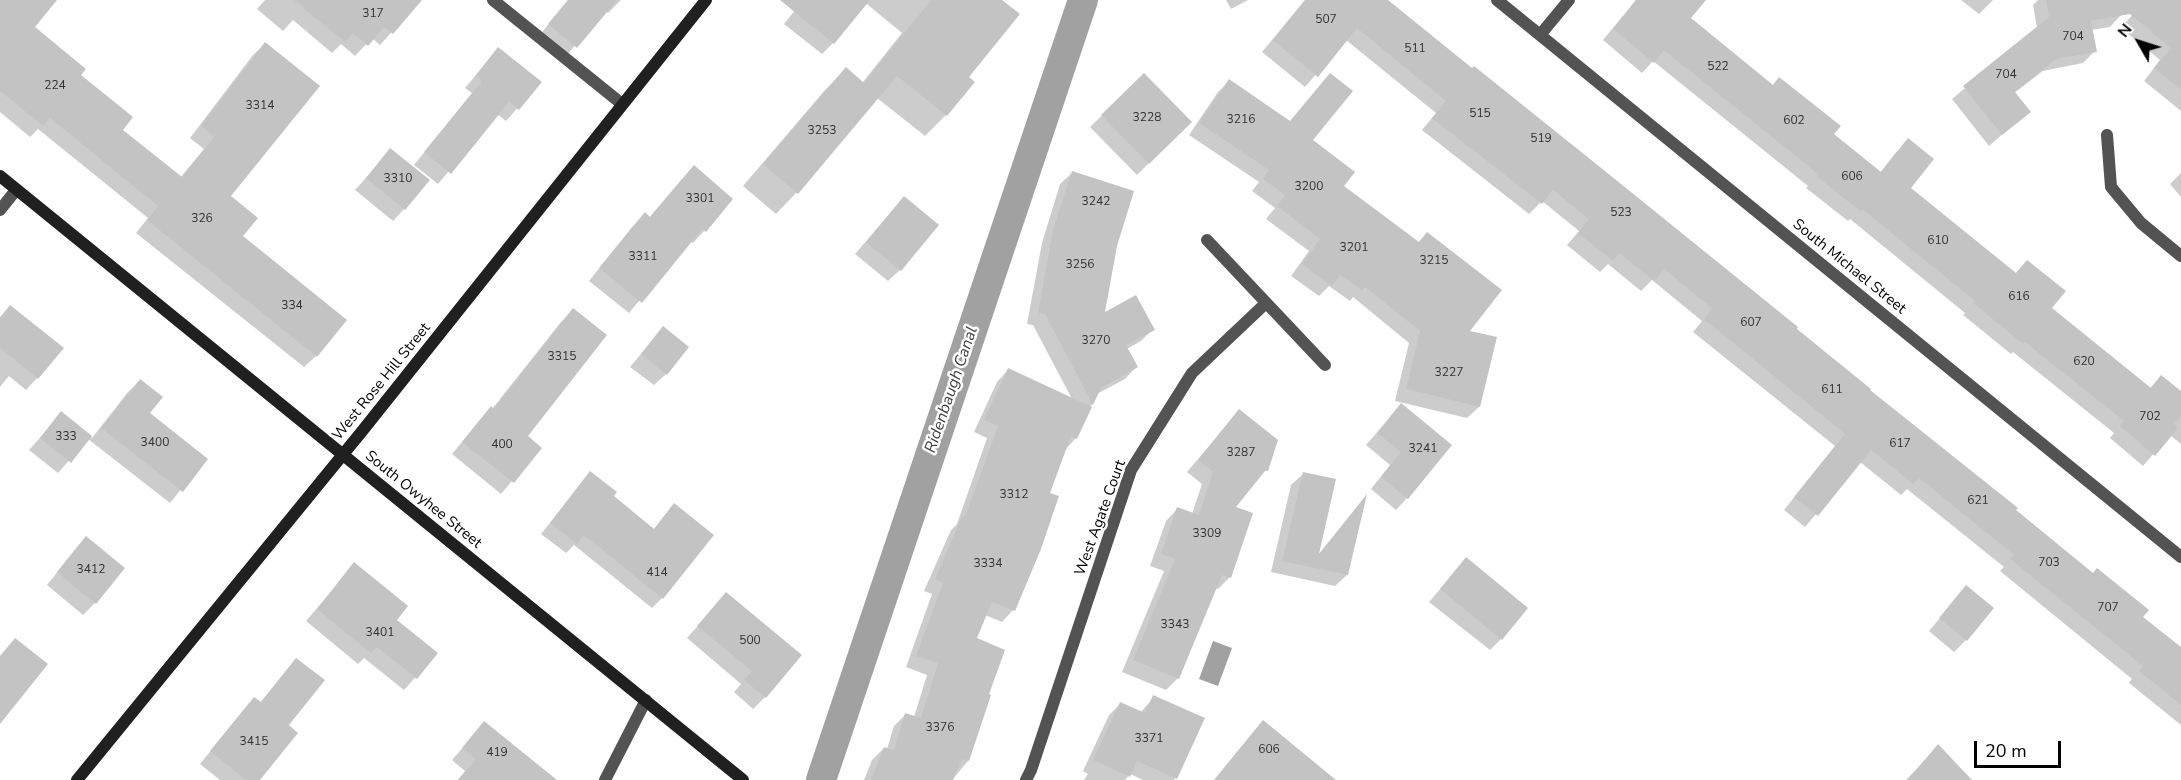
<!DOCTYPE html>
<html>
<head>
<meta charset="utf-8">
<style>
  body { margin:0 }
  #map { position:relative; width:2181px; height:780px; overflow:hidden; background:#fff; font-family:"Nunito Sans",sans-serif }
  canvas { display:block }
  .north { position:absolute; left:2109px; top:12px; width:60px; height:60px; -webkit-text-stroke:4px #fff; paint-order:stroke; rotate:309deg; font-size:16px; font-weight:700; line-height:24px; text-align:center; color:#000 }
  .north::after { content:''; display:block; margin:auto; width:21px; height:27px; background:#000; clip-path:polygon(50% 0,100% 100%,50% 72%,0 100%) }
  .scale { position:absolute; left:1974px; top:741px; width:87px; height:27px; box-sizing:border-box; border:3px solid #000; border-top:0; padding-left:8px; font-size:18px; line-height:21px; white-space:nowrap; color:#000; -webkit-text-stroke:4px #fff; paint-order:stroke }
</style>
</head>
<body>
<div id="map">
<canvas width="2181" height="780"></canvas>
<div class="north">N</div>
<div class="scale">20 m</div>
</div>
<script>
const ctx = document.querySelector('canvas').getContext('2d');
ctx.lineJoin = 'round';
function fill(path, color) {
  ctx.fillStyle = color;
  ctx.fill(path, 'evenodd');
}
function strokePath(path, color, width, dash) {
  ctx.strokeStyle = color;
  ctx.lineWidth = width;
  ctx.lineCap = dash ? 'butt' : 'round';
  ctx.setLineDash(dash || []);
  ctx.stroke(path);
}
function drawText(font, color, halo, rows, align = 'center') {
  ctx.font = font + ' "Nunito Sans",sans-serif';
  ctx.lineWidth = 5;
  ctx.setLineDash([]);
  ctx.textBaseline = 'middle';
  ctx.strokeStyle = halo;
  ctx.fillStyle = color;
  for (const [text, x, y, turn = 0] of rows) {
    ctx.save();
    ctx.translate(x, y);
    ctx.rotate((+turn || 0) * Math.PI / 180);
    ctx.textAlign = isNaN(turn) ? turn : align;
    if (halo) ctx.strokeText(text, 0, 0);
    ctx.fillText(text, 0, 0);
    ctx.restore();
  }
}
fill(new Path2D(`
  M1213 641 1232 648 1218 686 1199 679Z`), '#a1a1a1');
fill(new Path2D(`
  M0 0H53L33 28 79 75 121 130 180 178 204 149 190 138 253 55 265 44 229 196 241 236 316 356 304 367 136 233 148 218 38 129 30 137 0 112Z
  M265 0H417L419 2 380 45 372 38 355 56 341 44 332 53 293 20 283 31 257 9Z
  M568 0H621L608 13 605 11 565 57 539 36Z
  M803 0H838L833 43 822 54 784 24Z
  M1000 0 967 77 973 82 946 115 925 136 877 98 796 193 776 214 743 186 825 90 846 69 862 83 902 33 862 0Z
  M1226 0H1248L1231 9Z
  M1305 0H1383L1795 329 2014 510 2181 649V725L2129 683 2132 679 2000 571 2004 567 1907 489 1901 495 1860 462 1805 527 1784 510 1835 446 1693 332 1702 321 1652 280 1641 291 1608 264 1600 272 1567 245 1579 231 1542 201 1529 214 1422 130 1436 113 1346 40 1305 87 1262 52Z
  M1636 0H1686L1689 18 1880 173 1897 151 1909 188 2015 274 2027 262 2050 309 2149 389 2161 377 2181 393V444L2170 435 2143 466 2110 438 2114 433 2013 352 2011 354 1963 315 1965 313 1850 219 1848 221 1806 188 1808 186 1653 61 1642 73 1603 40Z
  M1961 0H1993L1979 14Z
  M2038 0H2119L2121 15 2110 27 2091 30 2095 51 2083 63 2043 71 2014 93 2029 111 1989 146 1952 99 2037 28 2033 5Z
  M2145 0H2179L2181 2V111L2144 81 2160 60 2121 28Z
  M498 49 540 83 506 121 497 114 438 184 414 165 472 93 465 88Z
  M1144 75 1190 122 1137 175 1090 127Z
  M1230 81 1311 141 1342 187 1418 243 1427 234 1468 332 1479 407 1467 418 1395 401 1409 343 1353 297 1350 301 1329 286 1319 296 1291 276 1309 251 1266 219 1275 208 1252 191 1259 182 1189 135 1218 92Z
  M391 150 404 209 393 221 355 190Z
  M1072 173 1115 246 1103 315 1153 329 1141 341 1127 349 1136 367 1125 379 1097 394 1076 438 1064 451 1048 494 1013 610 1002 622 985 615 975 638 987 695 968 761 952 780H864L872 760 884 748 887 749 894 726 906 714 914 717 927 675 906 667 932 594 924 591 951 530 957 524 987 438 974 432 997 382 1008 370 1072 399 1033 325 1027 324 1042 243 1060 184Z
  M2181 173V197L2170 184Z
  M682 179 731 199 704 231 693 243 690 240 629 313 589 281 633 226 645 214 649 218Z
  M893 210 900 270 888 281 855 254Z
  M10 307 37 378 26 390 9 376 0 387V317Z
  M573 310 526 437 540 448 501 494 452 454 480 420 492 409 561 322Z
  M663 328 666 374 654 385 630 367Z
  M140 381 148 413 206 459 170 503 88 439 58 473 29 450 62 413 92 438 128 392Z
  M1401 405 1407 498 1396 510 1371 489 1390 465 1366 445Z
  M1239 411 1254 482 1233 508 1230 577 1218 589 1215 588 1178 678 1166 690 1122 672 1164 571 1150 566 1166 521 1177 509 1192 514 1202 484 1187 472Z
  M590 473 612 497 653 530 675 505 662 598 652 608 574 545 566 553 541 534Z
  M1303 474 1317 556 1365 499 1347 575 1335 586 1271 572 1291 485Z
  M75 550 95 603 83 615 47 585Z
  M1466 559 1501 639 1490 650 1429 602Z
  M355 564 394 620 436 654 404 690 364 658 358 664 306 621Z
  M1966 587V640L1954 652 1929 631Z
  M726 594 765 697 753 709 734 692 741 684 687 638Z
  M296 660 287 725 258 780H220L200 764 243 711 260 703Z
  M1154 697 1175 778 1174 780H1143L1130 774 1125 780H1084L1088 774 1083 771 1109 715 1120 704 1140 713Z
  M484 723 544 780H458L465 771 452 760Z
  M1938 746 1970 780H1906Z`), '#0003');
strokePath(new Path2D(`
  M821 780 1083 0`), '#a1a1a1', 30);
fill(new Path2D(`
  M0 0H57L35 27 86 69 81 75 133 117 123 130 182 177 214 137 201 126 265 42 320 86 231 196 258 218 243 236 347 320 317 357 147 220 158 206 50 118 43 126 0 91Z
  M294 0H422L393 34 384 27 368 46 353 33 345 42Z
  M568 0H617L577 48 548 24Z
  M780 0H870L834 44Z
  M931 0H1002L1020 14 969 77 975 82 947 116 897 76 798 194 763 164 846 67 864 83Z
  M1305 0H1388L1472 68 1474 66 1600 167 1798 327 1797 329 1871 389 1870 390 2018 508 2016 510 2093 573 2097 568 2149 610 2143 617 2181 647V705L2139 671 2143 666 2010 559 2014 555 1919 478 1913 484 1871 450 1818 516 1794 497 1845 434 1704 319 1712 308 1664 269 1654 281 1620 253 1613 261 1578 233 1589 219 1553 190 1542 204 1432 118 1446 101 1357 28 1318 77 1273 40Z
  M1636 0H1706L1691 18 1773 85 1779 77 1841 126 1834 134 1881 172 1908 138 1934 159 1911 188 2016 273 2027 260 2066 291 2052 308 2151 388 2161 375 2181 391V416L2174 424 2178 428 2155 456 2120 426 2124 421 2025 342 2023 344 1973 303 1975 301 1862 209 1860 211 1816 176 1818 174 1664 50 1654 63 1613 29Z
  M2046 0H2181V90L2154 68 2171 48 2130 14 2091 21 2097 52 2056 59 2015 92 2031 112 2002 135 1963 86 2049 17Z
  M498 47 542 82 519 110 509 102 451 174 424 152 482 81 476 75Z
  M1144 73 1192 122 1149 164 1101 115Z
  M1330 73 1353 91 1313 140 1355 172 1344 186 1419 242 1427 232 1502 290 1470 331 1497 337 1480 407 1406 389 1420 331 1365 287 1362 290 1340 275 1332 286 1302 264 1320 239 1277 206 1285 195 1263 179 1269 170 1199 123 1229 79 1290 121Z
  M390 148 430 180 405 210 366 178Z
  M694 165 733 199 706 232 702 229 642 303 599 268 645 212 650 217Z
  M1072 171 1134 191 1117 246 1105 312 1136 295 1155 330 1126 345 1138 367 1101 388 1093 405 1045 314 1038 313 1053 230Z
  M904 196 939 225 901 271 866 242Z
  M10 305 64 348 38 379 0 348V318Z
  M573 308 607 335 528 436 542 448 514 483 462 442 491 406 494 409Z
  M663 326 689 347 667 375 641 354Z
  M1008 368 1092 407 1077 439 1071 436 1050 493 1059 496 1041 549 1015 611 992 602 977 638 1005 650 989 694 991 695 969 761 962 759 953 780H871L884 747 894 750 905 713 921 718 938 663 916 656 943 583 935 579 962 516 965 517 998 426 984 420Z
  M140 379 163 397 150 413 208 459 183 492 101 428Z
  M1401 403 1452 445 1408 499 1381 477 1401 452 1377 433Z
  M1239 409 1278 440 1268 471H1265L1236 507 1253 513 1231 578 1222 575 1179 679 1133 660 1175 559 1161 554 1177 507 1199 515 1213 472 1198 460Z
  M61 411 92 436 71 463 40 438Z
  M590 471 617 492 614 496 654 529 674 503 714 535 663 599 584 535 577 544 550 523Z
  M1303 472 1336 479 1319 554 1367 494 1348 575 1282 561Z
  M86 536 125 568 96 604 57 572Z
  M1466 557 1528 608 1502 640 1440 589Z
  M354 562 408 606 397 620 438 653 417 679 377 647 371 653 317 609Z
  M1966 585 1994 608 1967 641 1939 618Z
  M726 592 802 655 766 698 744 680 752 671 697 626Z
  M15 638 48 664 0 724V656Z
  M296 658 325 680 289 725 298 733 260 780H246L210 751 254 697 261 702Z
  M1153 695 1205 718 1177 779 1137 761 1130 777 1093 760 1120 702 1145 713Z
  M1263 720 1336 780H1214Z
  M484 721 557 780H458L476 759 462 748Z
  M1938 744 1972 780H1908Z`), '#c3c3c3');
strokePath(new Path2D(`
  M493 0 622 104
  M1497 0 2181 557
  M1540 35 1569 0
  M2107 135 2111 187 2141 223 2181 256
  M0 210 16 190
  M1207 240 1325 365
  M605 780 646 700
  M1026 780 1031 770 1131 470 1192 373 1266 303`), '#535353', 12);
strokePath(new Path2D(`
  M0 176 743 780
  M77 780 363 430 706 0`), '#202020', 12);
drawText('12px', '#313131', null, [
  ["317",373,14],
  ["507",1326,20],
  ["704",2073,37],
  ["511",1415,49],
  ["522",1718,67],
  ["704",2006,75],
  ["224",55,86],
  ["3314",260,106],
  ["515",1480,114],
  ["3228",1147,118],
  ["3216",1241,120],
  ["602",1794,121],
  ["3253",822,131],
  ["519",1541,139],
  ["606",1852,177],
  ["3310",398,179],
  ["3200",1309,187],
  ["3301",700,199],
  ["3242",1096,202],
  ["523",1621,213],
  ["326",202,219],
  ["610",1938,241],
  ["3201",1354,248],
  ["3311",643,257],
  ["3215",1434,261],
  ["3256",1080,265],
  ["616",2019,297],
  ["334",292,306],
  ["607",1751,323],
  ["3270",1096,341],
  ["3315",562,357],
  ["620",2084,362],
  ["3227",1449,373],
  ["611",1832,390],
  ["702",2150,417],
  ["333",66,437],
  ["3400",155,443],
  ["617",1900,444],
  ["400",502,445],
  ["3241",1423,449],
  ["3287",1241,453],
  ["3312",1014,495],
  ["621",1978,501],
  ["3309",1207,534],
  ["703",2049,563],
  ["3334",988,564],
  ["3412",91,570],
  ["414",657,573],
  ["707",2108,608],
  ["3343",1175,625],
  ["3401",380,633],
  ["500",750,641],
  ["3376",940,728],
  ["3371",1149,739],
  ["3415",254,742],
  ["606",1269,750],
  ["419",497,753]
]);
drawText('15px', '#000', '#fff', [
  ["South Michael Street",1849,267,39],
  ["West Rose Hill Street",382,382,-51],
  ["South Owyhee Street",423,500,39],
  ["West Agate Court",1101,518,-70]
]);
drawText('italic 16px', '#424242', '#fff', [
  ["Ridenbaugh Canal",952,390,-71]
]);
</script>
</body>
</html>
